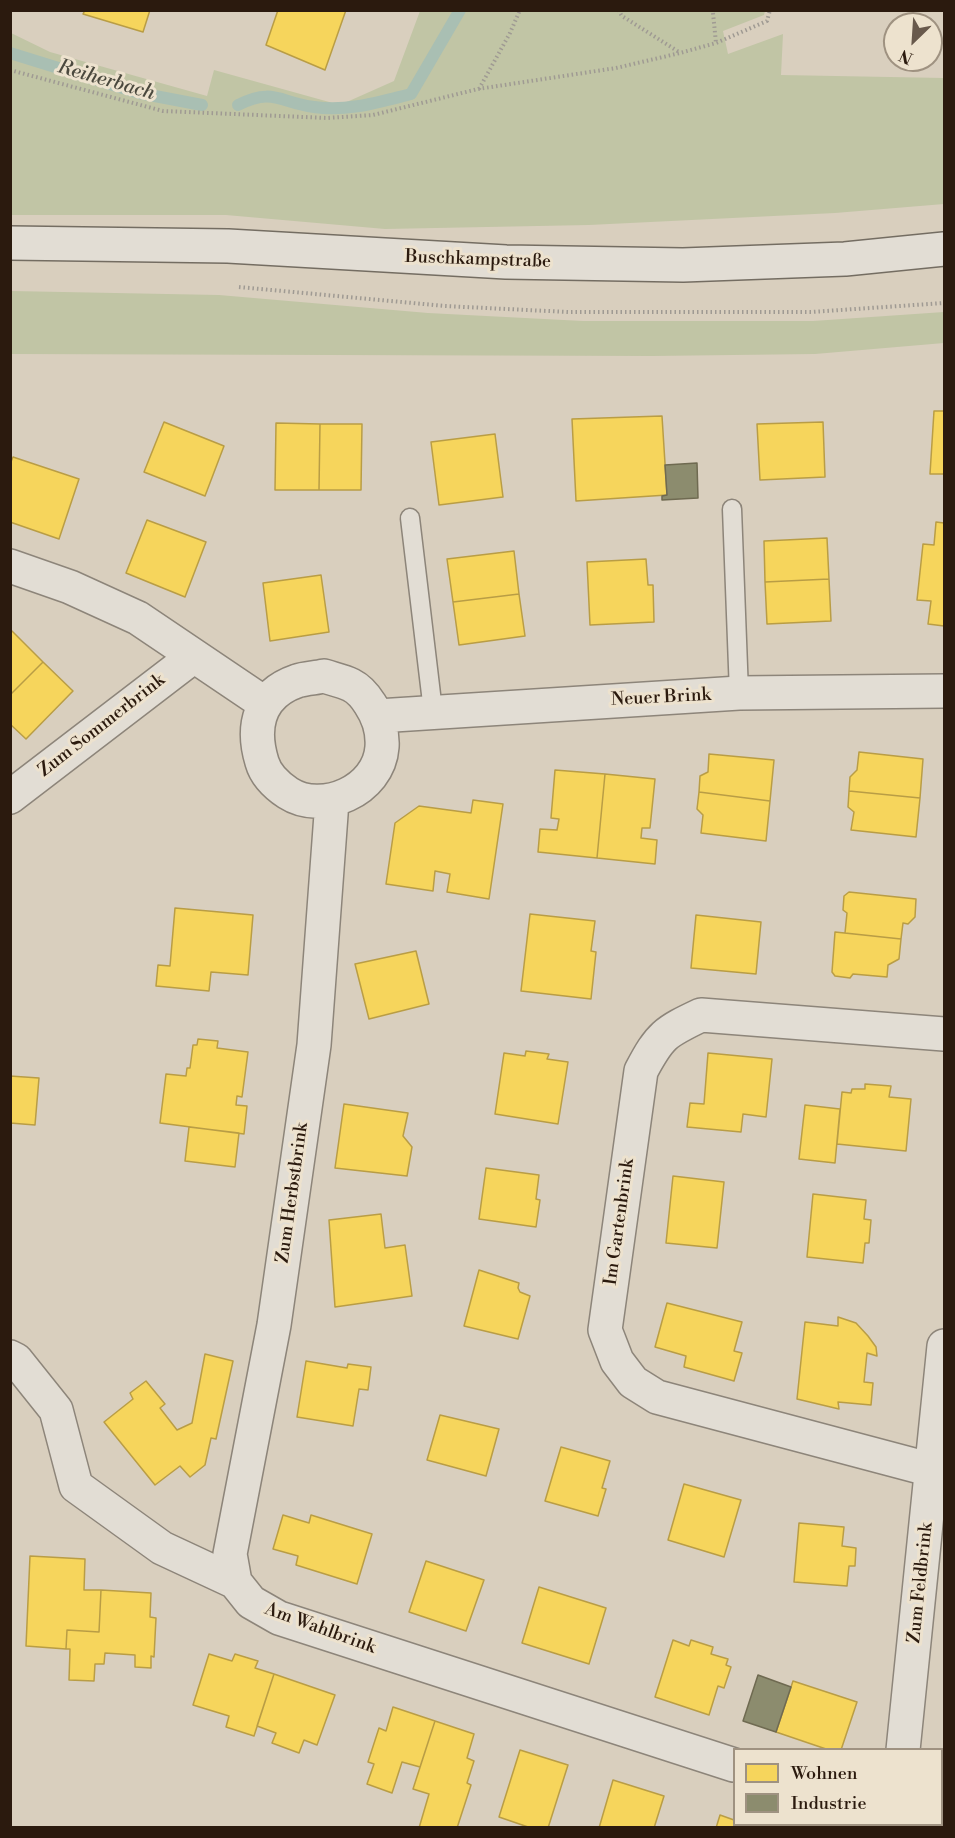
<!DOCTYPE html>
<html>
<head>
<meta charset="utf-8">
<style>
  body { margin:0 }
  #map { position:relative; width:955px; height:1838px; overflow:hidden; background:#d9cfbe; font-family:"Libre Bodoni",serif }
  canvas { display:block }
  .frame { position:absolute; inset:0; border:12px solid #2b1a0e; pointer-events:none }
  .legend { position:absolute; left:733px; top:1748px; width:210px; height:78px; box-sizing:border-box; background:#ede2ce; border:2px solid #9f9281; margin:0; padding:8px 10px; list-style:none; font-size:18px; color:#2b1a0e }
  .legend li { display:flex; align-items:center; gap:12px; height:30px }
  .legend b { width:30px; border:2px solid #9f9281 }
  .north { position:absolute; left:883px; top:12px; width:60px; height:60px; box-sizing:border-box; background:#ede2ce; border:2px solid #9f9281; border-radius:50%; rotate:205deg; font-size:16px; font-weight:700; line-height:24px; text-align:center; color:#2b1a0e }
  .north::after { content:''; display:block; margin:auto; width:21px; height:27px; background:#68594c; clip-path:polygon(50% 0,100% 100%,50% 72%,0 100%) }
</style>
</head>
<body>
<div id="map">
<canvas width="955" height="1838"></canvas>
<div class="frame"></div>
<ul class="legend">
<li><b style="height:16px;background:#f6d55c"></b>Wohnen</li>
<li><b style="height:16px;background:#8c8c6e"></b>Industrie</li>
</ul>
<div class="north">N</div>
</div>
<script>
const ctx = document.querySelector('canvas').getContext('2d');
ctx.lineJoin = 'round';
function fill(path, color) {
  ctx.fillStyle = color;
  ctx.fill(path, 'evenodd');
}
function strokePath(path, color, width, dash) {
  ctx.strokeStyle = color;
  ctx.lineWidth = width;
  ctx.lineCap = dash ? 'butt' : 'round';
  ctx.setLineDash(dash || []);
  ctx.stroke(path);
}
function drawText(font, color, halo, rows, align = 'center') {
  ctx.font = font + ' "Libre Bodoni",serif';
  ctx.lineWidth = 6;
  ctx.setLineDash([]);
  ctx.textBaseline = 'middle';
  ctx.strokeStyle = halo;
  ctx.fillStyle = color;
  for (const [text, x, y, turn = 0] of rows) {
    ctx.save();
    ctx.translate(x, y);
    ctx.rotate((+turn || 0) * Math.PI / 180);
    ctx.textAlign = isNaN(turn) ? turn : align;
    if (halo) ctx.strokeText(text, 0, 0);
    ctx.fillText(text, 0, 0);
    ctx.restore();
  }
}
fill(new Path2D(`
  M765 11 764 15 723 31 728 54 783 34 781 75 944 78V204L835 213 589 225 385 229 226 215H11V33L50 52 207 96 214 70 340 105 394 81 420 11Z
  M11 291 219 295 428 313 583 321H813L944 312V343L815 354 652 356 11 354Z`), '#c1c5a5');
const homes = new Path2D(`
  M85 10H150L143 32 83 14Z
  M278 10H346L325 70 266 45Z
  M934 411H944V474H930Z
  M662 416 667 495 576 501 572 419Z
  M164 422 224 446 205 496 144 472Z
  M823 422 825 477 760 480 757 424Z
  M276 423 320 424 319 490H275Z
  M320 424H362L361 490H319Z
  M495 434 503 497 439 505 431 442Z
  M13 457 79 479 59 539 10 522V464Z
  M147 520 206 542 185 597 126 573Z
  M936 522 944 523V626L928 624 931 601 917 600 923 544 934 545Z
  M827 538 829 579 765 582 764 541Z
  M514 551 519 594 453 602 447 559Z
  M646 559 648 585H653L654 622 590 625 587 562Z
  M321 575 329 632 270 641 263 583Z
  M829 579 831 621 767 624 765 582Z
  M519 594 525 636 459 645 453 602Z
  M12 631 43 662 10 695V633Z
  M43 662 73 691 26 739 10 724V695Z
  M859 752 923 759 920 798 849 791 850 777 857 770Z
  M709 754 774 760 770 801 699 792 700 776 708 772Z
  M555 770 605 774 597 858 538 852 540 829 557 830 559 819 551 818Z
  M605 774 655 779 650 828H642L641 838 657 840 655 864 597 858Z
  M849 791 920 798 916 837 851 830 854 812 848 807Z
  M699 792 770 801 766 841 701 833 703 815 697 809Z
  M473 800 503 804 489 899 447 892 450 874 435 871 433 891 386 884 395 823 419 806 471 813Z
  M849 892 916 899 915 917 908 924 903 923 901 939 845 933 847 913 843 910 844 896Z
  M175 908 253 915 248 975 211 972 209 991 156 986 158 965 170 966Z
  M530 914 595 921 591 951 596 952 591 999 521 991Z
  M696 915 761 922 756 974 691 968Z
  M835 932 901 939 899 959 888 965 887 977 853 974 850 978 835 976 832 972Z
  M416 951 429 1004 369 1019 355 964Z
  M198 1039 218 1041 217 1048 248 1052 242 1097 237 1096 236 1105 247 1106 244 1134 160 1123 166 1074 186 1076 187 1068H190L193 1045H197Z
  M526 1051 549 1054 547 1059 568 1062 558 1124 495 1114 504 1053 525 1056Z
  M708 1053 772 1059 766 1117 743 1114 741 1132 687 1127 690 1103 704 1104Z
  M10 1076 39 1078 35 1125 10 1123Z
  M865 1084 891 1086 889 1097 911 1099 906 1151 837 1144 842 1092 851 1093 852 1089H865Z
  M344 1104 408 1113 403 1136 412 1147 407 1176 335 1168Z
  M805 1105 840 1109 835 1163 799 1159Z
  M189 1127 239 1133 235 1167 185 1161Z
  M486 1168 539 1175 536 1199 540 1200 536 1227 479 1219Z
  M673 1176 724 1182 717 1248 666 1243Z
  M813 1194 866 1200 864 1219 871 1220 869 1243H865L863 1263 807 1257Z
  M381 1214 385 1248 405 1245 412 1296 335 1307 329 1220Z
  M479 1270 519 1283 518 1288 520 1292 530 1296 518 1339 464 1326Z
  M667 1303 742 1322 734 1351 742 1353 734 1381 684 1367 686 1356 655 1347Z
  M838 1317 856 1323 868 1336 876 1347 877 1356 867 1353 864 1382 873 1383 871 1405 838 1402 839 1409 797 1399 805 1322 838 1326Z
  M205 1354 233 1361 216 1439 211 1438 205 1465 190 1477 180 1466 155 1485 104 1422 133 1399 130 1393 146 1381 165 1404 160 1408 177 1430 192 1423Z
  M306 1361 347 1368 348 1364 371 1367 368 1390 359 1389 353 1426 297 1417Z
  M440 1415 499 1429 486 1476 427 1460Z
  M561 1447 610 1461 602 1488 606 1489 598 1516 545 1501Z
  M684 1484 741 1500 724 1557 668 1540Z
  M283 1515 309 1523 311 1515 372 1534 357 1584 296 1565 298 1556 273 1549Z
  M799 1523 844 1527 842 1546 856 1548 855 1566H849L847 1586 794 1582Z
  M30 1556 85 1559 84 1590H101L99 1632 67 1630 66 1649 26 1646Z
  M426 1561 484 1580 466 1631 409 1612Z
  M539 1587 606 1608 589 1664 522 1643Z
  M101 1590 151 1593 150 1617 156 1618 154 1657 151 1656V1668L135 1667V1655L105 1653 104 1664H95L94 1681 69 1680 70 1649H66L67 1630 99 1632Z
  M673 1640 689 1646 691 1640 713 1647 711 1654 728 1659 726 1665 731 1667 724 1688 718 1686 709 1715 655 1697Z
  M209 1654 232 1661 235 1654 258 1661 255 1668 274 1674 254 1736 226 1727 229 1716 193 1705Z
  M274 1674 335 1695 317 1745 304 1740 299 1753 272 1743 276 1733 257 1726Z
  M793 1681 857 1702 841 1750H829L776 1732Z
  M393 1707 435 1721 420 1767 402 1762 392 1793 367 1784 374 1764 368 1762 379 1728 386 1731Z
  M435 1721 474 1734 467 1758 474 1761 467 1783 471 1785 457 1828H419L429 1794 413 1789Z
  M520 1750 568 1765 548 1828H531L499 1817Z
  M613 1780 664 1796 654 1828H599Z
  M720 1815 734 1820V1824H750L759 1828H716Z`);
fill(homes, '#f6d55c');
strokePath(homes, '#b99d45', 1.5);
const industry = new Path2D(`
  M697 463 698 498 662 500V496L667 495 665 465Z
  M758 1675 791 1687 776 1732 743 1721Z`);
fill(industry, '#8c8c6e');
strokePath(industry, '#6f6a51', 1.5);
strokePath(new Path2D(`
  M10 53 139 93 202 105
  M238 105C274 87 280 103 314 107 347 112 379 102 411 94L460 10`), '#a9bfb3', 12);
const lane = new Path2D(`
  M732 509 739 693
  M410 518 433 711`);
const street = new Path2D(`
  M10 566 70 587 138 618 264 703
  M324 676C333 679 343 681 351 685 359 689 365 696 370 704 378 716 383 732 382 747 379 791 322 815 288 793 276 785 266 776 262 762 251 726 259 694 297 681 305 678 316 678 324 676Z
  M378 716 739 693 944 691
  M10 797 194 656
  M10 1357 16 1360 56 1410 76 1486 162 1548 235 1582 251 1602 279 1618 734 1765
  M932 1470 657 1397 633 1382 617 1361 605 1330 641 1071C660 1035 665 1032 701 1015L944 1034
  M235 1582 230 1554 274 1325 314 1045 332 801
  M903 1750 944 1346
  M906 1824 911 1828`);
const secondary = new Path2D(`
  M10 243 228 246 506 262 683 265 845 259 944 249`);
strokePath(lane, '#8d857a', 21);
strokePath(street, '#8d857a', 36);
strokePath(secondary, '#746d62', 36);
strokePath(new Path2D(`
  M618 10 622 16 679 52
  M713 13 716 43
  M10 70 163 111 327 118 373 115 478 89 616 68 680 53 716 43 767 21 770 10
  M479 89 510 33 520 10
  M239 287 445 306 568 312H811L944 303`), '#9f9a93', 4, [1.5, 3]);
strokePath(lane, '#e2ddd4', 18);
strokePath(street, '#e2ddd4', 33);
strokePath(secondary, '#e2ddd4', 33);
drawText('18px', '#2b1a0e', '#ede2ce', [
  ["Buschkampstraße",478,260,2],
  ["Neuer Brink",661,698,-3],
  ["Zum Sommerbrink",102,726,-38],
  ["Zum Herbstbrink",293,1193,-82],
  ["Im Gartenbrink",620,1222,-82],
  ["Zum Feldbrink",921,1583,-84],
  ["Am Wahlbrink",320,1629,20]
]);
drawText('italic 20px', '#4b493e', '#ede2ce', [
  ["Reiherbach",106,81,16]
]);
</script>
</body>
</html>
